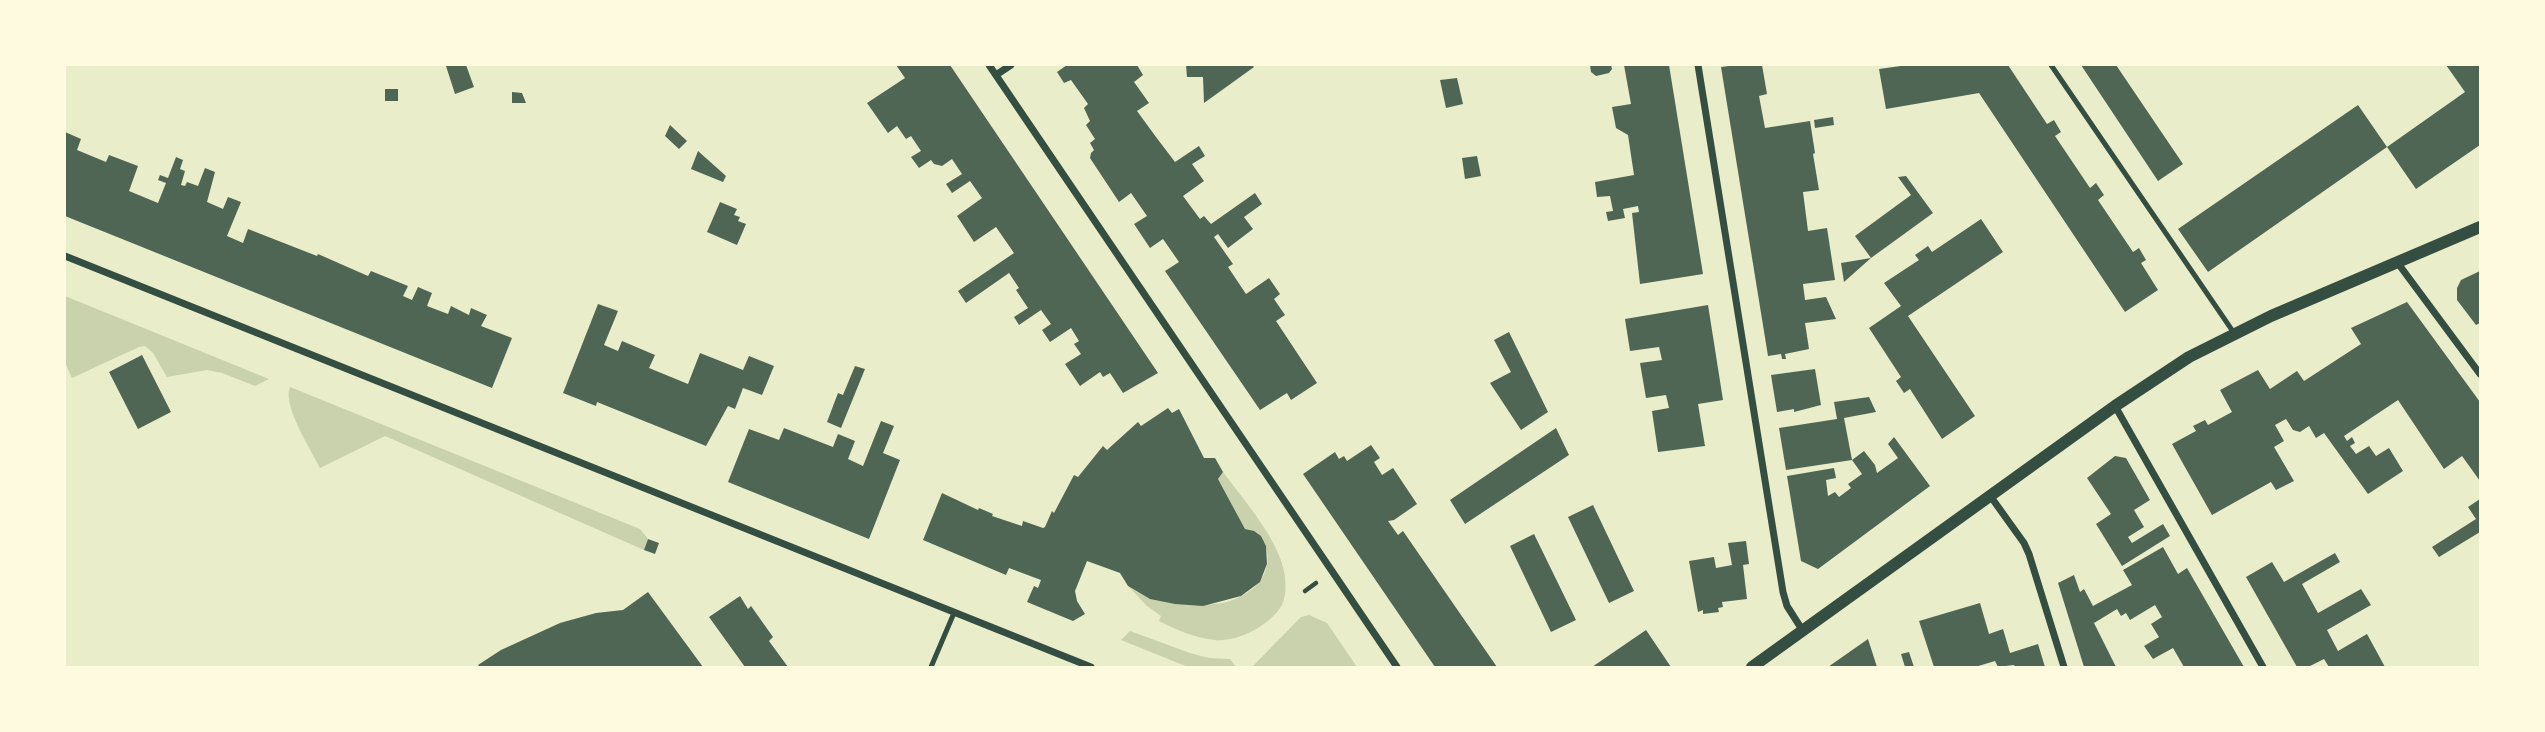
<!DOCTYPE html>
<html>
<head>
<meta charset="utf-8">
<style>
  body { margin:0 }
  #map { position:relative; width:2545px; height:732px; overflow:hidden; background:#e9edc9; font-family:Poppins,sans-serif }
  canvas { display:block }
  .frame { position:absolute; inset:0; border:66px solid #fefae0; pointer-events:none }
</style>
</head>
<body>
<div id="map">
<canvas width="2545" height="732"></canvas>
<div class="frame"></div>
</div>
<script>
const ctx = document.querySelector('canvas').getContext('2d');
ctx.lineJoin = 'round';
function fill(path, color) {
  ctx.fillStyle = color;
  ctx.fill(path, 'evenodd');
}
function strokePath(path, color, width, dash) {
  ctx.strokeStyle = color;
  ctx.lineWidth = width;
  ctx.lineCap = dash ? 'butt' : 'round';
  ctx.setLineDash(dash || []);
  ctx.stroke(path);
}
fill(new Path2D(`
  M65 296 269 379 255 386 222 373 207 370 167 377 153 353 145 346 139 347 72 378 65 363Z
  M290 387 640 529 648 539 644 550 385 436 320 468C311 450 282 405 290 387Z
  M1223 472C1244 501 1281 541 1285 577 1286 587 1286 600 1280 608 1267 627 1237 642 1215 640 1196 638 1176 630 1159 621L1161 616 1147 606 1128 586C1144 598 1160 600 1179 603 1201 605 1224 607 1243 595 1249 592 1257 586 1260 581 1274 563 1269 534 1245 529L1218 479Z
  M1309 615 1327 623 1357 667H1252L1301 617Z
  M1130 631 1190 653 1209 658 1230 659 1236 667H1188L1121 640Z`), '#cad2ad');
fill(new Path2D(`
  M451 65H466L474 87 455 94 446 66Z
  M896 65H950L1158 373 1123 393 1110 373 1103 377 1100 372 1080 386 1065 364 1081 354 1074 344 1079 341 1071 328 1050 342 1042 330 1051 324 1041 310 1019 325 1014 317 1028 308 1016 290 1019 288 1009 273 966 303 958 291 1014 253 996 227 974 242 957 216 982 198 970 181 952 193 946 184 962 174 952 159 942 166 934 164 931 160 919 168 911 157 921 151 911 136 906 139 897 126 888 133 867 103 905 78Z
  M1067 65H1137L1143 75 1134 82 1149 103 1137 111 1156 137 1175 162 1199 146 1205 156 1192 164 1204 181 1183 196 1200 219 1204 216 1211 224 1255 193 1262 204 1244 217 1253 229 1228 248 1218 234 1214 237 1233 264 1228 267 1246 294 1269 278 1280 294 1274 299 1285 315 1276 321 1317 383 1291 400 1287 393 1260 410 1165 271 1179 262 1163 239 1150 248 1134 224 1147 216 1131 193 1119 202 1090 158 1091 153 1094 150 1090 143 1095 139 1086 125 1090 121 1084 108 1088 104 1071 80 1064 83 1057 72Z
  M1186 65H1252L1254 67 1204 103 1203 77H1187Z
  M1590 65H1611L1612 69 1609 73 1596 76 1591 72Z
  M1624 65H1669L1703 274 1640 284 1632 213 1639 212 1638 206 1623 209 1625 218 1608 221 1606 212 1613 211 1610 196 1597 197 1595 182 1634 175 1628 135 1616 128 1612 107 1631 104Z
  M1737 65H1762L1767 94 1759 96 1765 128 1810 121 1815 153 1813 154 1819 190 1803 192 1808 231 1827 228 1835 280 1803 284 1805 300 1826 297 1836 319 1805 323 1809 349 1785 354 1786 359H1782L1781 354 1768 356 1721 67Z
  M1908 65H2008L2047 124 2054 120 2061 132 2055 136 2090 188 2096 183 2104 195 2098 200 2133 252 2139 248 2146 260 2141 263 2158 290 2125 312 1979 93 1886 109 1879 69Z
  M2081 65H2116L2183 164 2158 181Z
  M2446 65H2480V145L2416 189 2387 147 2465 92Z
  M1457 78 1463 104 1446 108 1440 80Z
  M385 89H398V101H385Z
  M512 92 522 93 526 103H512Z
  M2358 105 2387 147 2208 272 2178 229Z
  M1833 117 1834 125 1815 128 1814 120Z
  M670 125 687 141 679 149 665 136Z
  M65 132 81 139 77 150 106 162 109 155 138 166 129 191 158 203 166 183 158 180 160 175 168 178 176 157 183 160 180 169 185 171 181 185 185 186 187 182 198 186 205 168 215 172 207 202 223 209 228 197 241 202 227 236 243 243 248 229 317 256 318 254 368 276 371 271 408 286 403 296 412 300 418 287 432 293 427 306 448 314 451 306 469 315 471 308 487 315 481 326 512 338 492 388 65 216Z
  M698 151 726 176 723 182 691 169Z
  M1477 156 1481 176 1465 179 1462 158Z
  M1906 176 1933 213 1871 258 1855 236 1911 195 1898 177Z
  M720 202 737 209 734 215 740 217 738 221 746 224 737 245 707 232Z
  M1981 219 2003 252 1908 316 1975 416 1942 439 1910 389 1904 393 1896 381 1901 377 1869 328 1901 306 1884 283 1919 260 1915 255 1928 246 1932 252Z
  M1871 258 1844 282 1841 263Z
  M2480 271V323L2476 325 2457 300V288L2461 280Z
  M2407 302 2480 402V481L2462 456 2444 469 2398 400 2344 436 2347 441 2352 437 2355 443 2350 446 2356 454 2369 446 2376 456 2389 448 2403 471 2368 494 2324 433 2316 438 2309 426 2300 432 2293 430 2286 419 2275 425 2284 441 2274 447 2294 481 2276 490 2271 482 2212 515 2172 444 2196 431 2193 426 2205 420 2208 425 2232 412 2220 390 2258 370 2270 389 2297 371 2304 381 2361 344 2351 328Z
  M598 304 618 311 604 345 618 351 622 341 655 355 649 368 688 384 700 353 743 370 749 356 774 366 762 395 743 388 735 409 728 406 706 446 597 402 596 406 563 393Z
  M1708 305 1723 400 1698 404 1705 446 1658 452 1652 411 1669 408 1666 395 1646 398 1640 363 1662 360 1659 347 1630 351 1625 319Z
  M1509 332 1548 412 1521 430 1490 383 1511 372 1494 340Z
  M142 355 171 412 138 429 109 372Z
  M855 366 865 369 841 428 827 422 838 393 843 395Z
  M1815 369 1821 405 1794 412V409L1777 412 1771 375Z
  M1869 397 1876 412 1844 418 1852 460 1864 451 1875 465 1877 473 1898 458 1888 444 1894 437 1930 486 1818 569 1801 561 1787 476 1834 468 1836 478 1826 480 1828 496 1835 492 1839 497 1851 488 1848 484 1862 474 1852 460 1786 470 1779 428 1837 419 1834 402Z
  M1168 408 1172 413 1179 409 1204 458H1215L1223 472 1218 479 1245 529 1254 531 1261 536 1266 546 1267 564 1260 582 1241 596 1203 606 1175 604 1150 599 1128 586 1120 573 1087 561 1075 591 1077 601 1085 614 1073 621 1027 602 1034 586 1038 588 1041 580 1009 568 1006 575 923 540 942 493 978 510 979 508 993 514 992 516 1022 526 1023 521 1043 528 1045 527 1052 511 1054 513 1074 475 1078 477 1103 446 1107 450 1138 422 1141 426Z
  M881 421 894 426 883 453 900 460 869 539 728 482 749 429 779 440 784 428 833 447 838 434 855 441 848 459 863 466Z
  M1556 428 1569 455 1465 524 1450 500Z
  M1371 445 1380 458 1374 462 1382 475 1393 468 1417 504 1394 520 1388 521 1398 535 1403 531 1497 667H1435L1303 474 1335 452 1339 459 1344 456 1347 461Z
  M2115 456 2126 458 2150 500 2134 510 2144 527 2128 537 2132 543 2163 524 2170 536 2122 566 2096 524 2111 514 2087 478Z
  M2480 499V532L2439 557 2432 547 2476 519 2468 507Z
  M1593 505 1634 591 1609 603 1568 517Z
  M1534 534 1576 620 1551 632 1510 546Z
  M648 539 659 543 655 554 644 550Z
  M1746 541 1749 564 1743 565 1747 599 1722 602 1723 607 1718 608 1719 612 1703 614V610L1698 612 1689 561 1714 557 1716 568 1732 565 1728 543Z
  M2163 547 2178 574 2187 568 2244 667H2184L2173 648 2153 659 2144 646 2159 637 2151 624 2162 617 2155 605 2130 620 2126 613 2121 616 2117 609 2094 623 2116 667H2084L2058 583 2074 575 2080 592 2084 589 2093 606 2132 585 2123 570Z
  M2335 553 2340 562 2302 584 2318 613 2361 589 2371 605 2327 630 2338 651 2367 634 2385 667H2329L2324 659 2308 667H2297L2246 577 2272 562 2284 582Z
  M648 592 703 667H480L478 665 501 650 560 623 596 613 623 610Z
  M740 596 748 609 751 606 773 637 769 641 788 667H745L709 617Z
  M1980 603 1989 634 2003 629 2010 653 2038 644 2045 667H2015L2014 665 1998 667 1995 661 1975 667H1934L1919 621Z
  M1646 630 1671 667H1592Z
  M1868 639 1877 667H1828Z
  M1909 652 1914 667H1905L1901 654Z`), '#4f6655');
strokePath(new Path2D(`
  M1305 591 1316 583`), '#344e41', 4.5);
strokePath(new Path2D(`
  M2051 65 2234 333
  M931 667 954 613`), '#344e41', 5);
strokePath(new Path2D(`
  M989 65 1397 667
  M1698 65 1783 592 1787 606 1803 631
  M996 75 1011 65
  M65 256 1091 667
  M2397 262 2480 374
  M2115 406 2263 667
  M1991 497 2024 543 2029 554 2064 667`), '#344e41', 7);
strokePath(new Path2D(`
  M1752 667 2115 406 2189 357 2271 316 2480 227`), '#344e41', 12);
</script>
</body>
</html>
